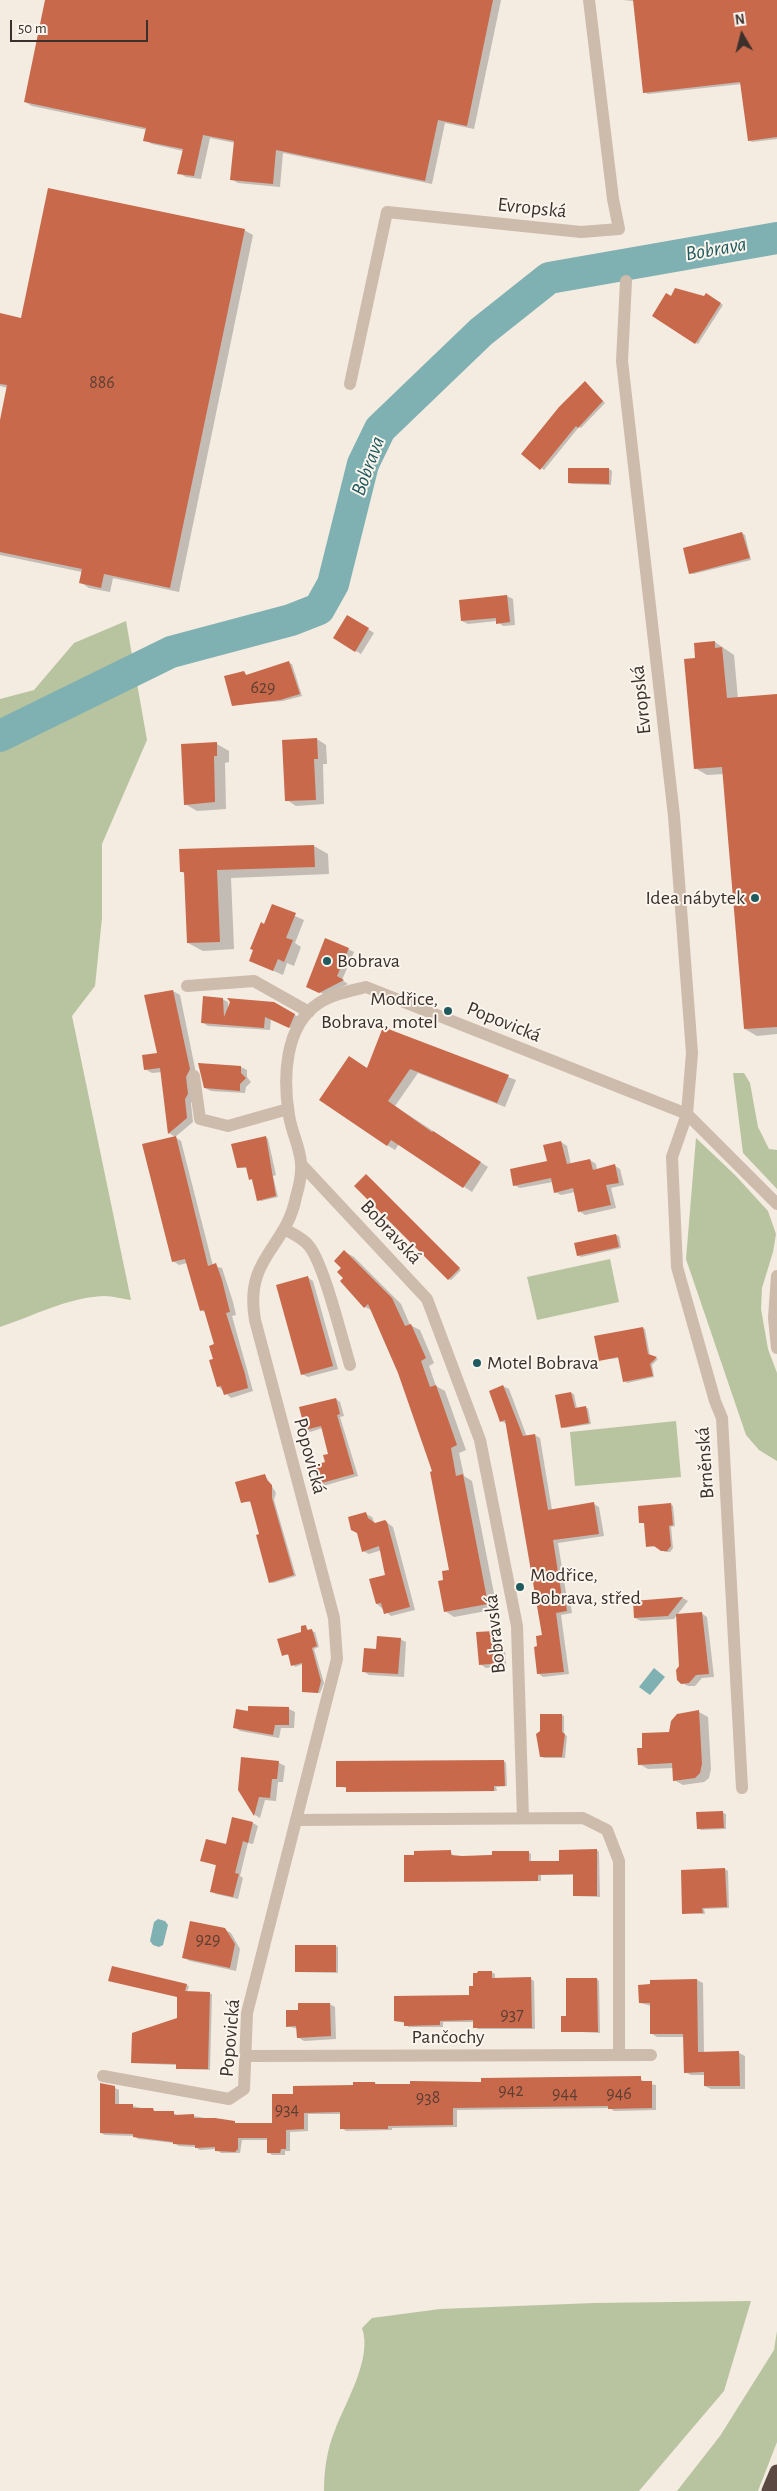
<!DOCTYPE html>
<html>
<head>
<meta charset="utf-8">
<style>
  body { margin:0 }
  #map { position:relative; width:777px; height:2491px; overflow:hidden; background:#f4ebe1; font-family:"Alegreya Sans",sans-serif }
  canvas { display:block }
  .north { position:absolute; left:717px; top:10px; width:50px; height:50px; -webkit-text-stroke:4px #fbf5ee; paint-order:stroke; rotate:352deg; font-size:14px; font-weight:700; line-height:20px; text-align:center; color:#3b302b }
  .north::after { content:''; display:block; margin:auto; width:18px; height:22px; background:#3b302b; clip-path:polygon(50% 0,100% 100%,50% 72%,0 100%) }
  .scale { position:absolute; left:10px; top:20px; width:138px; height:22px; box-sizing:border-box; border:2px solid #3b302b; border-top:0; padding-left:6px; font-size:15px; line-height:18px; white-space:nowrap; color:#3b302b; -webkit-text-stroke:4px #fbf5ee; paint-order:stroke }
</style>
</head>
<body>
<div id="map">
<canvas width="777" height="2491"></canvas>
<div class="north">N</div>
<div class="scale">50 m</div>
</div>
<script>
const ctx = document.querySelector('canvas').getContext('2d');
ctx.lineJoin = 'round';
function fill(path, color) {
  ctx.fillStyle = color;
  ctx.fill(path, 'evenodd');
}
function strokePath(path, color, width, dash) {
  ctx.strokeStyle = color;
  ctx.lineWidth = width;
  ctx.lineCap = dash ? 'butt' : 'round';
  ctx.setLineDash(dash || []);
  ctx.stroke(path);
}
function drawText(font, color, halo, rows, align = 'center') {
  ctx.font = font + ' "Alegreya Sans",sans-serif';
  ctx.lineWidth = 4;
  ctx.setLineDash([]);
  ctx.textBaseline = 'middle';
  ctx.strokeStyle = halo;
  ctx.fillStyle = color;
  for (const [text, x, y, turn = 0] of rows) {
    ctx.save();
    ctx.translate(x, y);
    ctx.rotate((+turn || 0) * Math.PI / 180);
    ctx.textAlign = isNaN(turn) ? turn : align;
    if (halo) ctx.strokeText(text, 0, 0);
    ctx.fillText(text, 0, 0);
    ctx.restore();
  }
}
fill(new Path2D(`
  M126 621 147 740 102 844V918L95 986 72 1016 131 1300C123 1299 113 1296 104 1296 69 1297 33 1316 0 1327V699L34 690 74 643Z
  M733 1073H744L750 1083 758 1127 769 1149 777 1150V1189L743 1153Z
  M696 1138 735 1175 768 1211 776 1234 773 1252 762 1288 761 1309 768 1349 777 1373V1461L759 1450 746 1435 686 1259Z
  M610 1259 619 1302 537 1320 527 1277Z
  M676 1421 681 1477 575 1486 570 1432Z
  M751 2301 724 2391 639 2491H324C324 2471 327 2449 335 2430 345 2403 373 2358 362 2328L372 2318 440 2309 594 2303Z
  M777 2331V2442L758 2491H677L720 2436 774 2350Z`), '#b8c4a0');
fill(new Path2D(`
  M654 1668 665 1677 650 1695 639 1687Z
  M158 1919 165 1921 168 1925 163 1945 159 1947 153 1945 150 1941 154 1922Z`), '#7fb0b2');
fill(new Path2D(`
  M46 0H501L474 129 445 123 432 184 283 153 280 187 238 183 231 179 235 143 210 138 201 179 186 177 179 173 183 151 152 144 145 140 147 130 32 106 25 102Z
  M622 0H777V139L752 142 749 140 742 84 648 94 644 92 634 1Z
  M244 230 253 235 179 592 113 578 110 592 89 588 80 582 82 572 0 555V427L8 388 0 386V314L22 319Z
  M706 295 723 305 698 344 654 316 672 298 705 297Z
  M586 383 605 403 581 428 579 427 544 470 523 454Z
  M569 469H609L612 471 611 485 572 484 569 483Z
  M742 533 745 535 751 560 693 574 690 573Z
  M507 596 513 599 515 625 503 626 497 621 468 624 462 621Z
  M348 616 374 633 361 654 334 638Z
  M715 642 734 655 738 699 777 695V1034L757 1036 745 1029 724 774 707 775 695 768 697 659Z
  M289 663 292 664 302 696 283 701 233 705 244 672 247 676Z
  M317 739 326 745 327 764H323L324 804 296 806 287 800Z
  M217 744 229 751V762L225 763 226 809 197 811 185 804Z
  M314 846 328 854 329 874 231 878 234 949 203 951 188 943 185 874 181 871Z
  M272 906 304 920 295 943 301 947 294 966 287 963 283 975 251 961Z
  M348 949 354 952 342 980 348 984 326 995 307 987Z
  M173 991 180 995 196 1073 195 1098 191 1103 193 1122 175 1137 169 1133 162 1072 152 1073 145 1069 158 1054Z
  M222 999 228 1002V1009L231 1001 274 1003 300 1018 295 1030 271 1019 270 1030 208 1026 202 1022Z
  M383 1029 516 1080 505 1107 418 1073 395 1106 488 1167 472 1192 399 1144 395 1150 387 1145 321 1100 368 1070Z
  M199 1064 241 1067 247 1070V1077L251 1082 246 1087 245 1093 211 1091 205 1088Z
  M175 1137 181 1141 213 1266 222 1268 233 1302 236 1315 232 1316 253 1391 231 1398 218 1386 215 1345 206 1313 201 1310 187 1263 179 1265 173 1261Z
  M266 1137 268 1139 276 1175 273 1176 278 1197 261 1201 258 1200 248 1168H238Z
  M561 1142 567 1146 571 1165 590 1160 596 1164 597 1170 615 1166 620 1169 624 1185 611 1188 616 1208 585 1215 579 1211 575 1192 561 1195 555 1192 553 1182 520 1188 514 1185 548 1162Z
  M369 1177 461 1270 451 1280 449 1279Z
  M616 1235 619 1236 621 1248 581 1257 578 1255Z
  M345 1252 354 1257 401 1304 410 1325 420 1330 434 1363 429 1366 436 1386 445 1391 466 1450 459 1453 464 1476 472 1481 497 1609 454 1617 445 1611V1581L451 1571 434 1472 400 1372 373 1311 365 1307 345 1278 343 1268Z
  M307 1277 313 1281 338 1369 308 1377 302 1374Z
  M642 1328 645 1329 650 1356 658 1359 652 1365 654 1377 627 1383 625 1381 620 1358 600 1360Z
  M503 1386 509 1389 527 1437 535 1435 540 1438 552 1510 594 1504 599 1507 604 1536 558 1543 567 1599 570 1601 572 1613 561 1615 569 1674 543 1677 538 1673V1647L543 1636 507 1424 501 1421Z
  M571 1393 574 1394 577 1409 588 1408 591 1424 565 1428 563 1427Z
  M336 1399 340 1402 344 1416 340 1417 358 1476 323 1486 319 1483 330 1455 323 1428 310 1432 306 1429Z
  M265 1475 276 1493 274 1500 296 1576 273 1583 270 1582 252 1502H242Z
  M671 1504 673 1506 675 1526 671 1527 673 1548 670 1552H665L657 1547 647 1546 645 1524 641 1522Z
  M366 1514 372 1517 375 1524 385 1521 393 1527 415 1610 391 1616 377 1604 387 1576 382 1550 369 1554 363 1551Z
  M683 1598 688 1601 677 1615 701 1613 707 1617 714 1677 702 1678 695 1686H688L682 1683 677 1615 674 1619 641 1621 635 1618 634 1602Z
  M306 1627 309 1631 315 1632 319 1647 314 1649 324 1683 320 1693 303 1691V1664L295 1667 289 1655H283Z
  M494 1632 500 1635 501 1647 505 1650 506 1666 486 1668 480 1664Z
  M400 1639 406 1642 404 1677 369 1675 363 1671 377 1650Z
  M289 1709 295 1712 294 1728H281L279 1738 240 1731 234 1727 249 1713Z
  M699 1712 708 1717 711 1769 709 1778 704 1782 683 1785 674 1780 673 1768 648 1769 639 1764 644 1749Z
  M562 1715 564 1716V1734L567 1736 565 1758H544L541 1756Z
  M504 1761 506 1763 507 1786 496 1787 497 1791 350 1792 347 1788 337 1786Z
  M279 1763 285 1766 283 1782H278L276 1801 265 1800 260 1818 255 1815 239 1790Z
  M698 1813H723L726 1814V1829L701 1830 698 1828Z
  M253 1823 258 1826 253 1844 248 1843 240 1876 243 1878 238 1899 216 1894 211 1891 217 1866 202 1860 227 1845Z
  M597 1850 599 1852 600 1897 574 1896V1875H541V1881L405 1882 415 1856 424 1851 451 1852 454 1857H462L528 1852 531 1854V1862L560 1863Z
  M725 1869 728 1871 729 1908 704 1909 705 1914 684 1913Z
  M225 1930 231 1933 240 1949 236 1971 190 1961 184 1958Z
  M335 1946 338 1947V1973L297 1972Z
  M491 1972 495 1974V1979H531L534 1981 535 2029H478L475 2027V2022H443V2027H408L405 2023 395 2021 470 1996 474 1987Z
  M597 1979 599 1981 600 2033 562 2031 567 2018Z
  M697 1980 703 1983 704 2053H739L745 2056V2089H711L705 2086V2075H691L685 2072V2037H657L652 2034 651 2006 640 2003 651 1986V1981Z
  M186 1985 189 1986 187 1992 212 1994 210 2070 180 2069 177 2065 132 2063 178 2019Z
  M330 2004 335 2007 336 2039 304 2041 298 2037V2029L287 2026 299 2011Z
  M640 2078 645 2083 656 2085V2110L614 2111 610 2108 457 2110V2127L392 2128V2130L346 2131 342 2128V2114H308V2131L290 2132V2151H285V2155H272L268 2152V2140H242L240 2153H221L216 2149 200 2150 195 2147 179 2146 174 2143 138 2139 134 2136 105 2135 101 2133 115 2088 119 2090V2106H133L158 2112 174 2113 178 2116H194L239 2124H273L294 2095 375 2083 379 2086Z`), '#0003');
strokePath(new Path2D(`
  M0 736 171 652 291 620 319 609 333 584 363 464 380 429 481 332 549 278 777 238`), '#7fb0b2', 32);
fill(new Path2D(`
  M45 0H493L467 126 438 120 425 181 276 150 273 184 230 180 234 141 203 135 194 176 177 174 183 149 143 141 146 128 24 102Z
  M633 0H777V137L748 141 740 82 643 93Z
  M48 188 245 229 170 588 104 574 101 588 79 583 82 569 0 552V420L7 385 0 384V313L21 318Z
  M675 288 704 296 706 293 721 303 695 344 652 316 666 293 671 296Z
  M585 381 603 401 578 428 576 426 540 470 521 454 559 407Z
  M568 468H609V484L568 483Z
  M742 532 750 558 689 574 683 548Z
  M507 595 510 622 496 624V618L461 621 459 600Z
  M347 615 369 628 355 652 333 638Z
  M715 641V648L722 647 727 698 777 694V1027L744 1029 722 767 694 769 684 659 695 658 694 643Z
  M289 661 300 694 280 700 232 706 224 676 244 671 246 675Z
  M317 738 318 759H314L316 800 285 801 282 740Z
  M217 742V756H214L215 802 184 805 181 744Z
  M314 845 315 867 217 870 220 942 187 943 184 872H180L179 849Z
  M272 904 296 913 286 938 293 940 284 962 278 959 273 971 249 961 253 950 250 949 261 922 264 924Z
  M325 938 349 948 337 976 344 980 319 993 306 987Z
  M173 990 190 1069 186 1077 188 1094 185 1099 187 1118 168 1134 160 1068 144 1070 142 1055 157 1053 144 995Z
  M203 996 223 998 224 1017 230 1002 227 998 274 1002 295 1014 289 1028 265 1017 264 1028 201 1023Z
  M383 1027 509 1075 497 1103 410 1069 388 1101 432 1132 433 1131 481 1162 463 1188 391 1140 387 1146 319 1100 349 1056 367 1068Z
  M198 1063 241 1066V1073L246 1078 240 1084V1091L204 1088Z
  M176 1136 208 1266 216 1263 222 1280 230 1312 226 1313 245 1374 248 1388 224 1395 221 1386 217 1387 209 1360 213 1359 209 1346 214 1344 204 1310 200 1311 185 1259 172 1262 142 1144Z
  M266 1136 276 1196 257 1201 252 1179 249 1180 246 1167 237 1168 231 1144Z
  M561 1141 567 1164 590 1159 593 1170 615 1164 619 1183 606 1185 611 1205 578 1212 573 1188 554 1193 551 1178 513 1186 510 1169 547 1161 543 1145Z
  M366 1174 460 1268 448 1280 354 1186Z
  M616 1234 619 1247 577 1256 574 1243Z
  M344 1250 392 1298 405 1326 411 1324 426 1358 421 1361 430 1387 436 1385 457 1445 451 1448 456 1476 463 1474 488 1604 444 1612 438 1581 443 1580 442 1571 449 1570 430 1472 432 1471 398 1373 368 1304 364 1308 340 1281 343 1278 337 1272 341 1268 334 1261Z
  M308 1276 333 1366 301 1375 276 1285Z
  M643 1327 648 1354 657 1357 650 1364 653 1376 623 1382 618 1357 599 1361 594 1336Z
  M503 1385 523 1436 535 1434 548 1510 594 1502 599 1534 553 1540 562 1597H565L567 1611 556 1613 564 1672 537 1674 534 1647 537 1646 536 1636 542 1635 505 1420 500 1422 489 1391Z
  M571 1392 575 1408 586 1406 589 1423 561 1428 555 1395Z
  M336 1398 340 1414 337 1415 354 1474 318 1484 312 1466 325 1462 323 1455 328 1454 321 1426 305 1430 299 1407Z
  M265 1474 267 1480 272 1485V1498L294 1575 269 1583 256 1535 259 1534 250 1501 241 1503 235 1482Z
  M671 1503 673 1525 669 1526 671 1546 667 1551H661L654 1546 646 1547 644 1523H639L638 1506Z
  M366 1512 368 1518 375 1523 385 1520 387 1522 410 1607 384 1614 381 1603 376 1604 369 1579 385 1575 379 1546 362 1552 357 1533 351 1530 348 1517Z
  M683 1597 668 1616 634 1618 633 1601Z
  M702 1612 709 1674 696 1675 689 1683 681 1684 677 1680 676 1670 679 1666 676 1614Z
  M306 1625 307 1630 312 1629 317 1646 312 1648 321 1681 318 1693 302 1692V1663L291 1666 288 1654 282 1656 277 1639 301 1632V1626Z
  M494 1631 495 1645H499L500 1663 479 1665 476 1632Z
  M377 1636 401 1638 398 1674 362 1672 364 1648 376 1649Z
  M248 1706 289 1707V1725H275L273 1735 233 1728 236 1709 248 1711Z
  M699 1710 702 1764 700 1773 695 1778 673 1781 672 1763 638 1765 637 1748H642V1733L669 1732 671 1721 677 1714Z
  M540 1714H562V1732L565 1734 562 1757H540L536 1734 540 1731Z
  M241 1757 279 1761 277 1779H272L270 1798 259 1797 254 1816 238 1790Z
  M504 1760 505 1786H494V1791L346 1792V1787H336V1761Z
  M723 1811 724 1828 697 1829 696 1812Z
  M232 1817 253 1822 248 1843 243 1841 235 1873 239 1874 233 1897 210 1892 216 1865 200 1861 206 1839 226 1844Z
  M597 1849V1896H573V1874L538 1875V1881L404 1882V1855H414V1851L451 1850V1855L462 1856 492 1855V1851H529V1861H559V1850Z
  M725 1868 727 1907 702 1908 703 1913 682 1914 681 1870Z
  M190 1921 225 1928 235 1944 230 1968 182 1958Z
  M295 1945H336V1972H295Z
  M112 1966 187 1984 185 1991 210 1992 208 2069H176V2064L131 2063 132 2033 177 2018V1997L108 1981Z
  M478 1971H492V1978L531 1977 532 2028H473V2020L440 2021V2025L404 2026V2022L394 2021V1996L469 1995V1986H473V1973H477Z
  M566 1978H597L598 2032H561V2016H566Z
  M697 1979 698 2052 739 2051 740 2086H704V2072L684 2073 683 2034H650V2003H639L638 1985 650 1984V1980Z
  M298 2003H330L331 2036 297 2038 296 2026 286 2027V2010H298Z
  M641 2076V2081H652V2108L608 2109V2106L453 2108V2125L388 2126V2129H340V2112L304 2113V2129L286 2130V2149H281L280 2153H267V2138H238V2149L235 2152 215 2151V2147L195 2148V2145L173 2144V2142L133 2137V2134L100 2133V2083L115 2086V2104H133V2108H153L154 2111H174V2115L194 2114V2118H215L235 2121V2123H272V2094H293V2086L353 2085V2082H375V2084H410V2081L481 2082V2078Z`), '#c8694b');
strokePath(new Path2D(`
  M626 281 622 361 674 816 692 1053 687 1114 672 1157 677 1267 715 1401 722 1418 742 1788
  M350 384 387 212 581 232 619 229 613 199 589 0
  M187 986 254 981 309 1012
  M194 1076 200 1119 228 1126 288 1109
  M301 1164 427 1299 480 1440 517 1626 523 1818
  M284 1229C293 1234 303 1238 309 1246 324 1264 342 1339 350 1365
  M777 1276 774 1318 777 1348
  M296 1820 583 1818 607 1830 619 1861V2055
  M245 2056 651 2055
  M103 2076 229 2099 244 2089 247 2013 337 1659 334 1618 255 1320C244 1257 286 1249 296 1197 299 1187 302 1174 301 1163 300 1147 291 1131 289 1115 283 1079 284 1026 319 1003 333 994 350 991 366 987L687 1114 777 1204`), '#cdbbac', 12);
strokePath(new Path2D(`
  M769 2491 777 2472`), '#5c4a42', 15);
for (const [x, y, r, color] of [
  [755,898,5,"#1f5a5e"],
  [327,961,5,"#1f5a5e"],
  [448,1011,5,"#1f5a5e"],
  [477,1363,5,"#1f5a5e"],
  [520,1587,5,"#1f5a5e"]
]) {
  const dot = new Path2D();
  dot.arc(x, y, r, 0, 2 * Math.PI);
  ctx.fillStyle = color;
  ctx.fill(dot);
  strokePath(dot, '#fbf5ee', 2);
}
drawText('18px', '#5e3e33', null, [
  ["886",102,383],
  ["629",263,688],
  ["929",208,1940],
  ["937",512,2015],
  ["942",511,2091],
  ["944",565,2094],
  ["946",619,2094],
  ["938",428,2098],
  ["934",287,2110]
]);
drawText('20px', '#3b302b', '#fbf5ee', [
  ["Evropská",532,208,6],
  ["Evropská",641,700,-96],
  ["Popovická",504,1022,22],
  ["Bobravská",391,1232,47],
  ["Popovická",310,1456,75],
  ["Brněnská",705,1463,-94],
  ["Bobravská",495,1634,-96],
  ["Pančochy",448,2037],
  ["Popovická",230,2038,-85]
]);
drawText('20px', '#3b302b', '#fbf5ee', [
  ["Idea nábytek",745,898,"right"],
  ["Bobrava",337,961],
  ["Modřice,",438,999,"right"],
  ["Bobrava, motel",438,1022,"right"],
  ["Motel Bobrava",487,1363],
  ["Modřice,",530,1575],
  ["Bobrava, střed",530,1598]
], 'left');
drawText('italic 21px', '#1f5a5e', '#fbf5ee', [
  ["Bobrava",716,249,-10],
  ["Bobrava",368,466,-70]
]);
</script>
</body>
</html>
